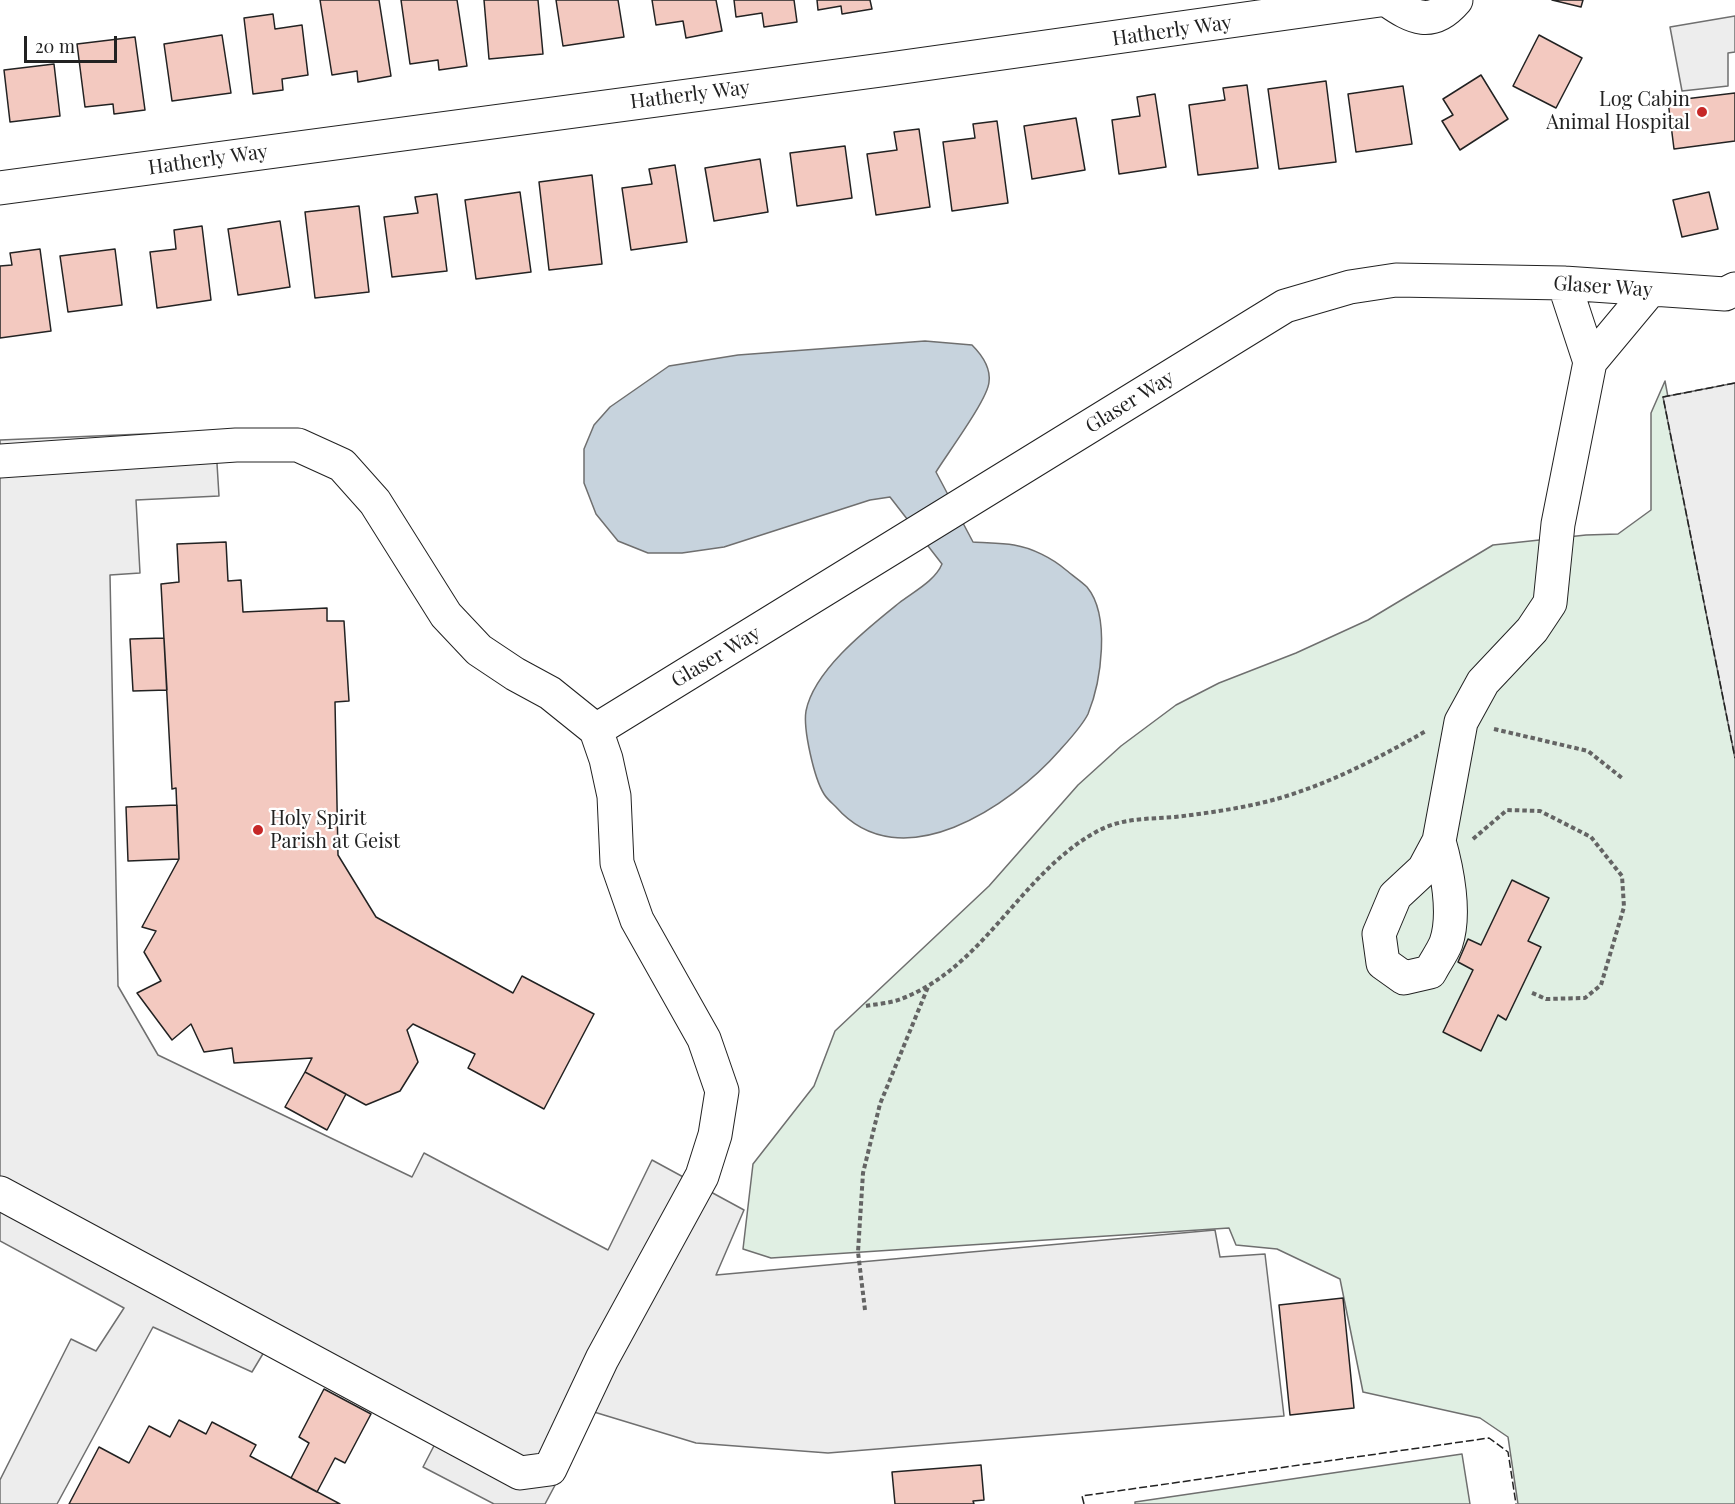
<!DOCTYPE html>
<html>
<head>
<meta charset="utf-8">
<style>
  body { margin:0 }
  #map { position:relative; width:1735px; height:1504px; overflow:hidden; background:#fff; font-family:"Playfair Display",serif }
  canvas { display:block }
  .scale { position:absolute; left:24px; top:36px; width:93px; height:27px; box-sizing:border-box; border:3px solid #222; border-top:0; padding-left:8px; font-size:18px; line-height:21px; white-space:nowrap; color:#222; -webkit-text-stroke:4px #fff; paint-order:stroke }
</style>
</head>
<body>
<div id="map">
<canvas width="1735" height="1504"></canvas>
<div class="scale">20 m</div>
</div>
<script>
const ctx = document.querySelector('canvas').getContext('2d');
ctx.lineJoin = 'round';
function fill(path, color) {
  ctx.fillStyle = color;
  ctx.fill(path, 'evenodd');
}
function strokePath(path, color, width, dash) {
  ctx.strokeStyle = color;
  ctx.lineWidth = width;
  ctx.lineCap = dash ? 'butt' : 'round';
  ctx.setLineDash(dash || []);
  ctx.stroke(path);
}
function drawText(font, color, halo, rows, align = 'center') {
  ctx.font = font + ' "Playfair Display",serif';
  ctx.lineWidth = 4.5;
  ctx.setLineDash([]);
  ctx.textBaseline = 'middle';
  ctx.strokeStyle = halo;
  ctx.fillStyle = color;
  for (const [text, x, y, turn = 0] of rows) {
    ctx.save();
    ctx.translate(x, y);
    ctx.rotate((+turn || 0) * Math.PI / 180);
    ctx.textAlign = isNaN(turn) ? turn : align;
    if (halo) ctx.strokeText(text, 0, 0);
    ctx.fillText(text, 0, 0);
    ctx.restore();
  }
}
const green = new Path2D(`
  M1665 381 1735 755V1504H1518L1508 1437 1480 1418 1363 1392 1340 1279 1277 1249 1236 1245 1229 1228 771 1258 743 1249 753 1164 814 1086 835 1031 989 886 1078 785 1121 746 1176 705 1219 683 1296 653 1368 620 1493 545 1586 535 1618 534 1651 510V413Z
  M1462 1454 1470 1504H1135V1502Z`);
fill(green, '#e0efe3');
strokePath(green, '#6f6f6f', 1.5);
const parking = new Path2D(`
  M1735 16V52L1728 53V86L1682 91 1670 27Z
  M1735 383V758L1663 397Z
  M215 431 219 496 136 500 140 573 110 575 118 986 158 1055 412 1177 424 1153 608 1250 652 1160 744 1210 716 1275 1215 1230 1220 1257 1265 1254 1284 1416 828 1453 696 1443 594 1412 545 1504H494L423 1467 438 1438 264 1352 252 1372 153 1327 57 1504H0V1480L71 1339 96 1351 124 1308 0 1241V440Z`);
fill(parking, '#ededed');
strokePath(parking, '#6f6f6f', 1.5);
const water = new Path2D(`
  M925 341 972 345C982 355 991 367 989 382 988 399 947 454 936 472L973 542C986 543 1001 543 1014 545 1032 548 1052 558 1066 570 1073 576 1081 581 1087 587 1111 616 1101 682 1088 714 1082 726 1069 740 1060 750 1011 806 901 881 836 807 832 803 827 799 824 794 814 778 803 729 806 711 814 670 868 628 899 603 913 592 935 581 942 564L890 497 870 500 724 547 682 553H648L618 541 596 514 584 483V449L594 425 610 407 669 366 738 355Z`);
fill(water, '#c7d3dd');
strokePath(water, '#6f6f6f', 1.5);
const building = new Path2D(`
  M320 0H379L391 76 358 82 357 71 332 75Z
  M401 0H457L467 66 439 70 438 60 410 64Z
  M484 0H538L543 54 489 59Z
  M556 0H618L624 37 563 46Z
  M652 0H716L722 31 686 38 683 21 656 25Z
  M734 0H794L797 22 764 27 762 13 736 17Z
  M817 0H870L872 9 842 14 841 6 818 10Z
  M1552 0H1583L1581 7Z
  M273 14 275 29 302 25 308 75 282 79 283 90 253 94 244 18Z
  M222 35 231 93 172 101 164 44Z
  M1539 35 1582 58 1556 108 1513 86Z
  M135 37 145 110 114 114 113 104 85 107 77 44Z
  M54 64 60 116 10 122 4 70Z
  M1481 75 1508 119 1460 150 1442 121 1453 115 1443 99Z
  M1326 81 1336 162 1279 169 1268 89Z
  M1247 85 1258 168 1198 175 1189 105 1225 100 1223 88Z
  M1403 86 1412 144 1356 152 1348 94Z
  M1735 93V141L1674 149 1668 101Z
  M1155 94 1166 167 1119 174 1112 120 1140 116 1137 97Z
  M1076 118 1085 170 1032 179 1024 126Z
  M997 121 1008 203 952 211 943 142 975 138 973 124Z
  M919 129 930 207 876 215 867 154 897 150 894 132Z
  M845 146 852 198 797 206 790 153Z
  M760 159 768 212 714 221 705 168Z
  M675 165 687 242 631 250 622 188 652 184 649 169Z
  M592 175 602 264 549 270 539 182Z
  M520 192 531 272 476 279 465 200Z
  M1709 192 1718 229 1682 237 1673 200Z
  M437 194 447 271 392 277 384 217 418 213 415 197Z
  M359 206 369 292 315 298 305 212Z
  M280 221 290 287 238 295 228 229Z
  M202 226 211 300 157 308 150 252 176 249 174 230Z
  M40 249 51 331 0 338V266L12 265 10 253Z
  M115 249 122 305 68 312 60 256Z
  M226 542 228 581 241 580 243 612 327 608V621H344L349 701 335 702 338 855 376 917 513 993 522 976 594 1014 544 1109 468 1068 475 1054 413 1024 407 1030 418 1062 400 1091 366 1105 305 1072 312 1058 234 1063 232 1048 204 1052 191 1024 172 1040 137 993 161 981 144 952 156 931 142 927 179 859 176 788 172 789 161 584 179 582 177 544Z
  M164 638 167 690 133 691 130 639Z
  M177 805 179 859 128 861 126 807Z
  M1512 880 1549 898 1528 941 1541 947 1506 1020 1498 1015 1481 1051 1443 1032 1473 970 1458 962 1468 939 1481 945Z
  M305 1072 346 1094 327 1130 285 1107Z
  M1343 1298 1354 1408 1290 1415 1279 1305Z
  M324 1389 371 1414 345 1463 335 1458 317 1492 291 1478 309 1443 299 1437Z
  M179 1420 206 1434 212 1422 256 1445 250 1456 340 1504H69L99 1447 129 1463 149 1426 170 1437Z
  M981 1465 984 1500 973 1501 974 1504H895L892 1472Z`);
fill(building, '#f3c9c0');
strokePath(building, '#222', 1.5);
const minor = new Path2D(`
  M1387 0C1413 18 1432 28 1456 0
  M0 188 889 69 1380 0
  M1590 362 1650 290
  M0 461 236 445H298L342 465 375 502 446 615 479 650 515 674 550 693 596 730 606 759 614 796 617 863 637 920 704 1039 722 1091 715 1135 702 1176 602 1359 550 1469 520 1473 0 1193
  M596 730 1285 306 1350 287 1396 280 1564 283 1725 294 1735 289
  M1439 841C1447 869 1456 914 1446 943 1442 953 1435 962 1430 972L1404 978 1383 963 1379 934 1395 896 1424 869 1439 841 1461 722 1483 682 1532 630 1550 603 1558 524 1590 362 1564 283`);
strokePath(minor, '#222', 35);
strokePath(new Path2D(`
  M1494 729 1588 751 1622 778
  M1473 839 1507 810 1540 811 1591 837 1622 876 1624 907 1601 985 1585 998 1546 999 1530 992
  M866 1006C877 1004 891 1003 901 999 985 967 1020 874 1096 832 1120 818 1148 819 1175 817 1199 814 1223 811 1247 806 1310 794 1370 763 1426 731
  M865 1310 858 1252 863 1173 880 1104 928 987`), '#646464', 4, [4.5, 3]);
strokePath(minor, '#fff', 33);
strokePath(new Path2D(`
  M1735 383 1663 397 1735 758
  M1084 1504 1082 1496 1489 1438 1508 1452 1516 1504`), '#222', 1.5, [8, 3]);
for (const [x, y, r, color] of [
  [1702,112,6,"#c62828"],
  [258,830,6,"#c62828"]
]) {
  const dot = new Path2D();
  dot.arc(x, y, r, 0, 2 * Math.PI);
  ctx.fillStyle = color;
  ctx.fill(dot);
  strokePath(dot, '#fff', 2);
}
drawText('20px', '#222', '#fff', [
  ["Hatherly Way",1172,31,-8],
  ["Hatherly Way",690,95,-7],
  ["Hatherly Way",208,160,-8],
  ["Glaser Way",1603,287,4],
  ["Glaser Way",1130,402,-32],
  ["Glaser Way",716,657,-31]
]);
drawText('20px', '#222', '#fff', [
  ["Log Cabin",1690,100],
  ["Animal Hospital",1690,123],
  ["Holy Spirit",270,819,"left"],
  ["Parish at Geist",270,842,"left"]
], 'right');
</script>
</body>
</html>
